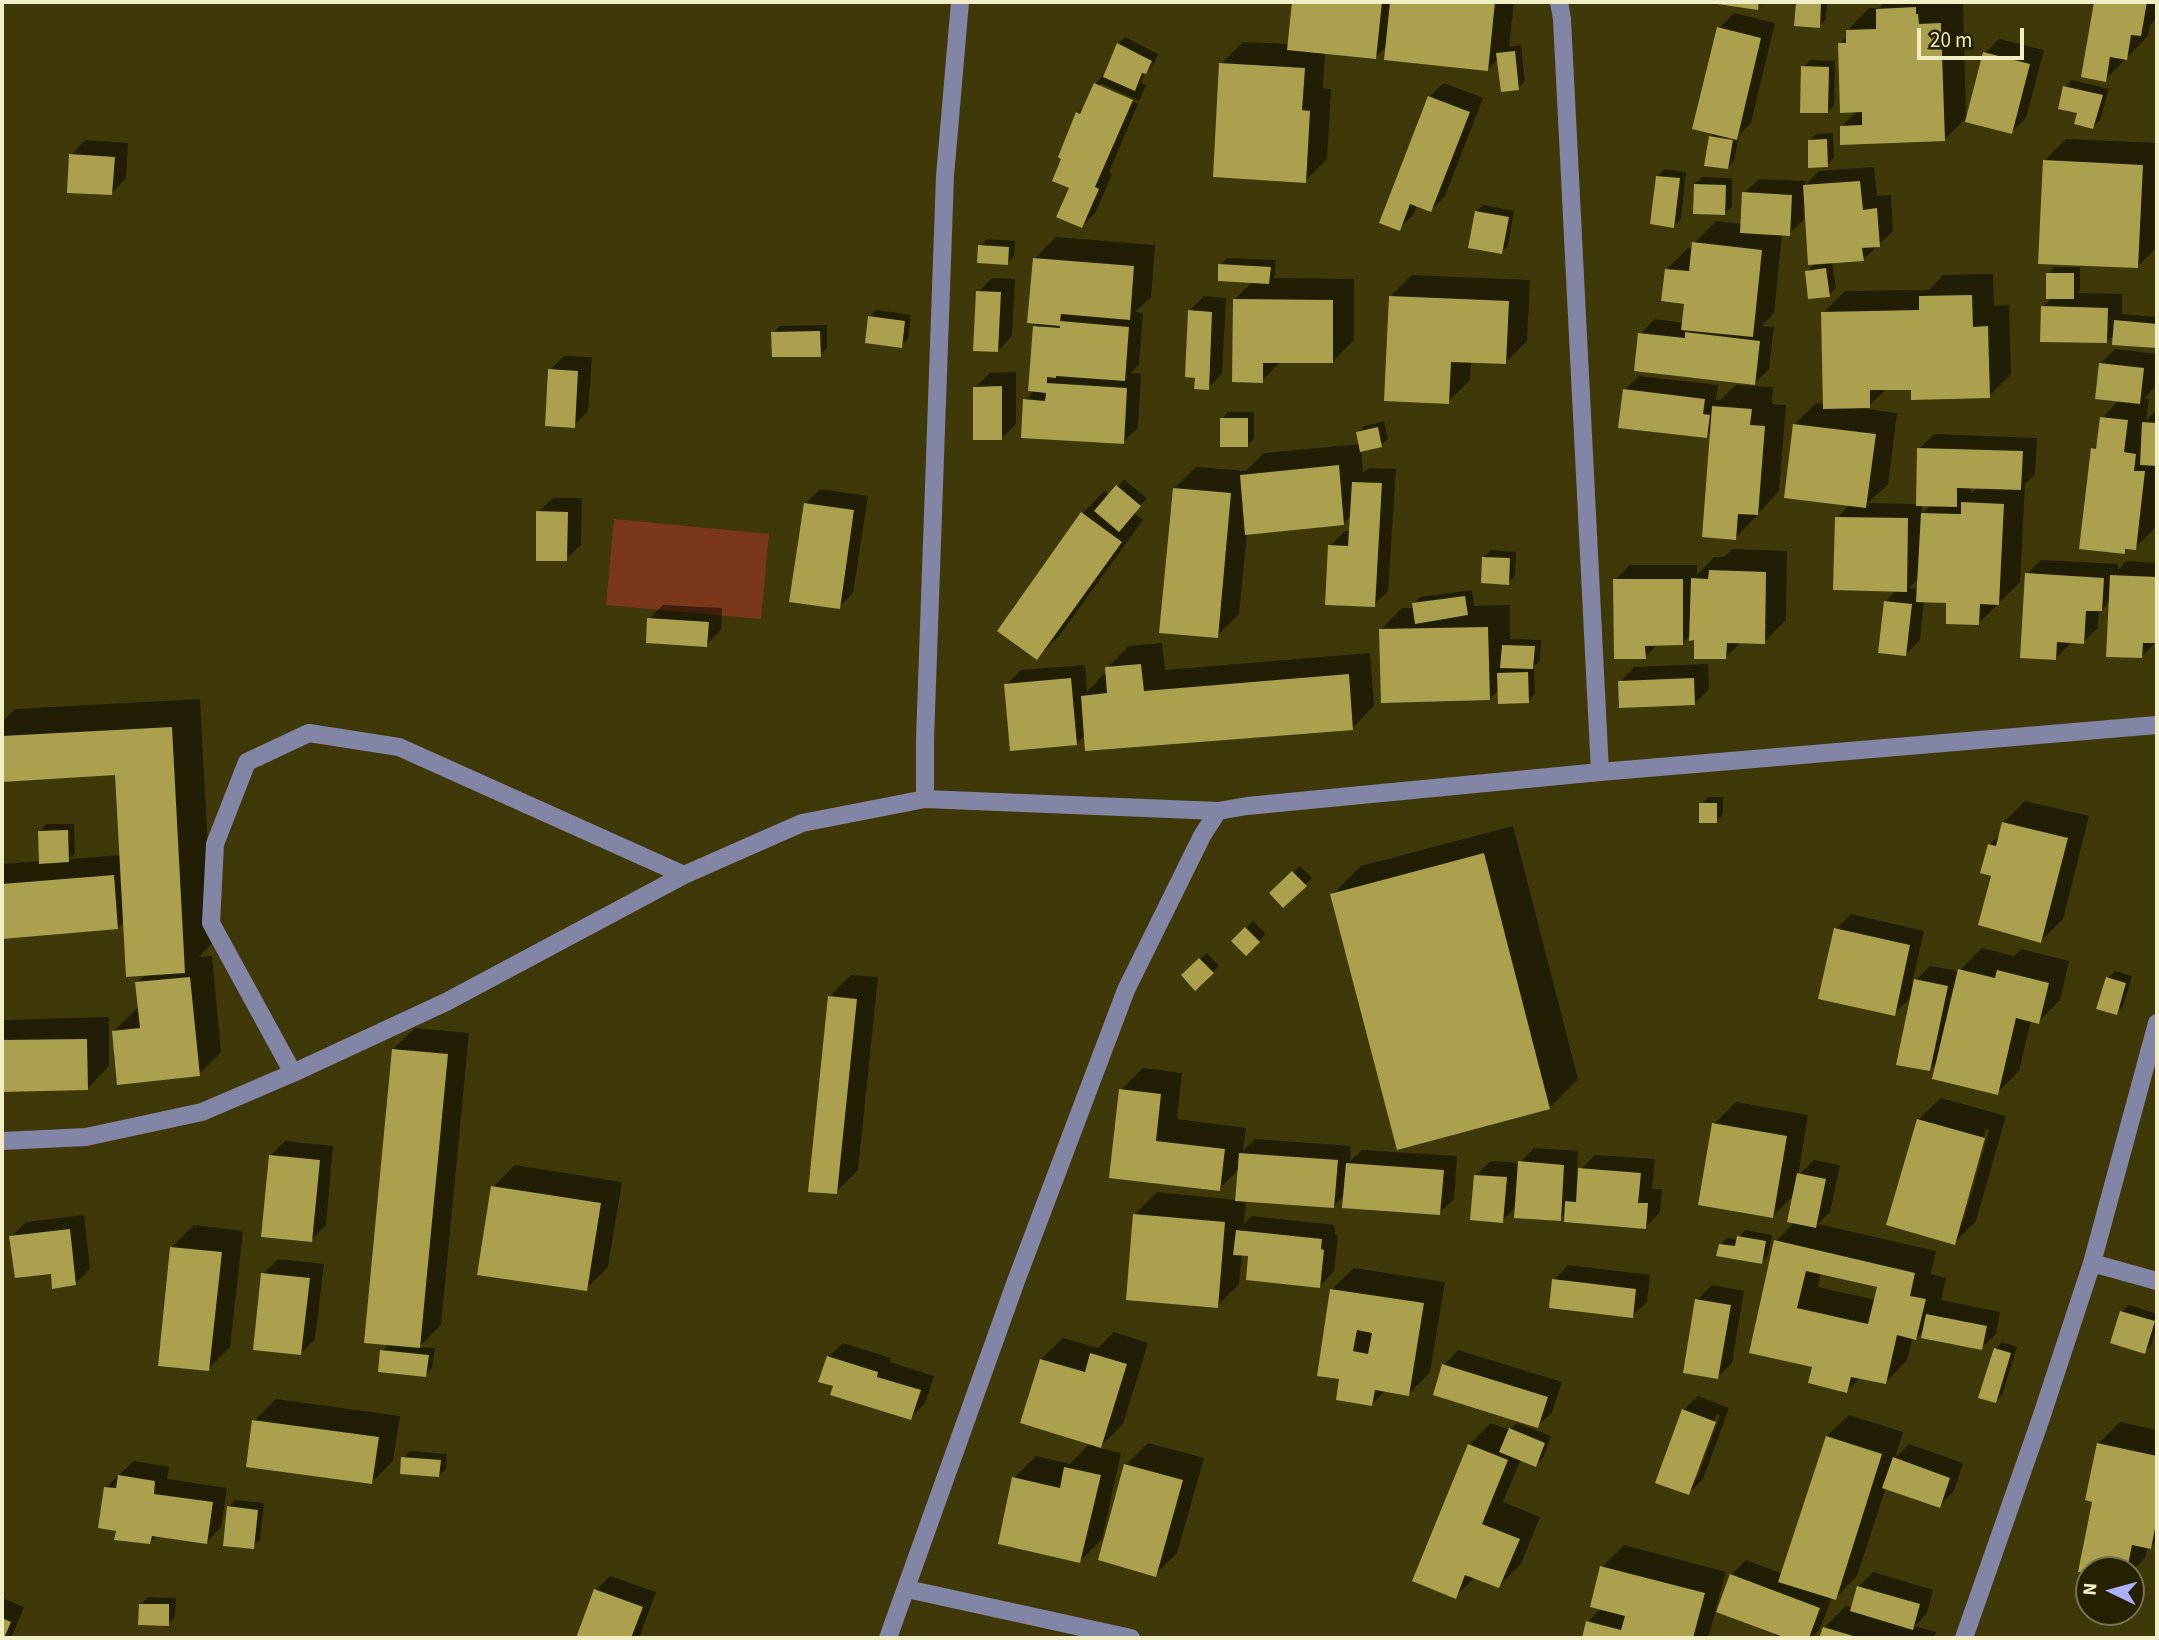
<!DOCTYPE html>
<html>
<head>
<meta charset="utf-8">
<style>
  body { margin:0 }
  #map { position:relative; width:2159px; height:1640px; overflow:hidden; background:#3f390a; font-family:"Source Sans 3",sans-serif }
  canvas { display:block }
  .frame { position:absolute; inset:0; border:4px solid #f1edc4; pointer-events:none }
  .north { position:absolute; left:2075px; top:1556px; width:70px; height:70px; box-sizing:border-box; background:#242000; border:2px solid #76724e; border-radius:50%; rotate:275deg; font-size:19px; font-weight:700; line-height:28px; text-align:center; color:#f1edc4 }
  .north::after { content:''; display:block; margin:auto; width:24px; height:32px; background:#acaffb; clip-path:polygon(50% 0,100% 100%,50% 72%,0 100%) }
  .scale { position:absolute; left:1917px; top:28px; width:107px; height:32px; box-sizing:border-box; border:4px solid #f1edc4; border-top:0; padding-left:9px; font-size:21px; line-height:24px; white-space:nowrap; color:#f1edc4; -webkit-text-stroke:5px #242000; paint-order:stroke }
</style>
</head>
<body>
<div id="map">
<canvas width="2159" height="1640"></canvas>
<div class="frame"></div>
<div class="north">N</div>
<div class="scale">20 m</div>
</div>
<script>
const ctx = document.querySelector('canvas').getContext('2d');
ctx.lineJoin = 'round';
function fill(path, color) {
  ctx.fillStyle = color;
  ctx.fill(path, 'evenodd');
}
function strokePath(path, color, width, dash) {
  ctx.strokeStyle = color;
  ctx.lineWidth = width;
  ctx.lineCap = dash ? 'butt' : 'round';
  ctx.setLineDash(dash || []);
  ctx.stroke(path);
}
fill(new Path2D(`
  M614 519 769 534 761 619 606 605Z`), '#7b371a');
fill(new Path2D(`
  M1294 2H1514L1509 47 1521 45 1525 81 1518 88 1499 58 1488 69 1387 46 1375 57 1325 52 1323 88 1331 89 1327 159 1305 181 1221 64 1243 42 1289 44Z
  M1712 2H1764L1758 8Z
  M1797 2H1827L1826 19 1819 26 1796 25Z
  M1885 2H1963L1966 118 1944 140 1842 126 1858 110 1840 44 1848 36V30L1869 8H1879Z
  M2096 2H2157V18L2150 25 2148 36 2105 80 2083 76Z
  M1734 13 1775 23 1751 123 1739 135 1734 161 1728 168 1710 137 1714 133 1719 28Z
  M1125 37 1158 54 1153 66 1145 72 1141 83 1146 85 1139 101 1100 83V87L1138 104 1109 172 1112 174 1096 212 1082 226 1071 187 1078 113 1086 105 1095 84 1106 73 1118 44Z
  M1999 39 2044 50 2026 118 2012 132 1985 53Z
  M1810 60 1835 61 1834 105 1828 112 1803 67Z
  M2072 80 2109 89 2100 120 2093 127 2079 112 2065 87Z
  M1444 83 1483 98 1445 196 1431 210 1417 205 1414 214 1399 229 1429 97Z
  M1833 133 1834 158 1827 165 1809 141 1816 134Z
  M2066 139 2157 143V247L2138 266 2044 161Z
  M85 140 128 143 126 178 112 193 71 155Z
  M1874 167 1877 196 1891 195 1893 231 1863 260 1832 262 1836 288 1829 295 1807 272 1815 263 1806 210H1804L1803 220 1789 234H1782L1774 313 1762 326 1774 327 1769 369 1752 386V383L1640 334 1655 319 1684 323 1686 302 1666 270 1688 248H1693L1694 243 1716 221 1742 224 1744 193 1759 179 1806 181 1805 185 1819 171Z
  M1664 169 1686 172 1681 219 1674 226 1657 176Z
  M1702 177 1732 178V207L1725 213 1695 184Z
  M1483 205 1514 211 1508 246 1501 253 1476 212Z
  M1056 237 1155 245 1151 297 1135 312 1143 313 1139 365 1130 373 1141 374 1138 428 1123 442 1025 400 1035 390 1034 327 1039 322 1034 259Z
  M987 239 1015 241 1014 256 1007 263 980 246Z
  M1227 258 1276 260 1275 275 1273 278 1354 279V340L1332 362 1281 361 1262 381 1234 300 1253 281 1220 265Z
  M2054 267H2080V290L2077 293 2122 294V314L2157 317V347L2114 343 2115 334 2107 342 2043 307 2053 297 2048 274Z
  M1993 274 1994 306 2009 305 2011 374 1989 396 1912 388H1887L1866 409 1897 413 1888 484 1868 503 1918 504 1919 449 1934 434 2037 438 2035 474 2025 484 2020 582 1978 624 1948 601 1924 600 1920 640 1906 654 1886 601 1896 590 1837 518 1850 504 1794 425 1816 403 1825 404 1823 313 1845 291 1929 290 1943 275ZM1971 487H1979L1971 493ZM1922 504H1932L1922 514ZM1920 577 1919 589 1909 588Z
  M1412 275 1530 280 1527 341 1505 363 1471 361 1470 380 1448 402 1390 297Z
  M992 278 1015 279 1012 336 998 351 978 292Z
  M1204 296 1226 298 1222 374 1208 388 1189 311Z
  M877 310 911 315 908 339 901 346 870 316Z
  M827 325V348L820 355 773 333 780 326Z
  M2115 349 2157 354 2154 388 2144 398 2149 399 2146 421 2157 409V526L2135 548 2129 547 2124 552 2092 449 2099 443 2102 418 2119 400 2100 364Z
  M564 356 592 357 588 411 574 426 550 370Z
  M1016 372V424L1001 439 975 387 990 373Z
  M1639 376 1718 385 1716 400H1720L1736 385 1773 387 1772 404 1786 405 1779 491 1735 539 1712 430 1706 436 1624 390Z
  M1228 412H1254V439L1247 445 1222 419Z
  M1384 421 1388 439 1381 445 1361 450 1363 473 1369 468 1396 469 1388 591 1374 605 1330 546 1345 531H1351L1352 515 1344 523 1247 533 1239 614 1217 636 1174 489 1196 467 1246 471 1264 453 1360 444 1358 432 1365 426Z
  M1124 480 1147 498 1134 513 1143 520 1059 636 1037 658 999 630 1083 513 1104 491 1110 495Z
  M820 489 868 496 853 593 839 607 805 504Z
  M553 498H582L581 545 566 559 538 512Z
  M1732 549 1787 551 1786 620 1764 642H1741L1726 657 1691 635 1682 644H1658L1645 657 1615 580 1630 565H1697V575L1714 557H1724Z
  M1491 550 1516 552 1515 576 1508 583 1484 557Z
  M2041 560 2118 564V570L2126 561 2157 563V641L2141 657 2110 601 2102 610 2099 609 2098 628 2083 642 2070 641V644L2055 659 2027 574Z
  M1472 590 1474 606 1510 605V639L1541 640 1540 661 1534 666 1535 694 1529 701 1500 689 1489 699 1380 630 1402 608H1414V604L1420 597Z
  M663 605 722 608 721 630 706 645 649 619Z
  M1162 643 1165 670 1370 653 1374 706 1352 728 1086 734 1076 744 1006 685 1021 670 1085 665 1087 692 1104 674H1107V668L1129 646Z
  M1708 664 1709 689 1694 704 1620 682 1634 667Z
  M200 699 213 942 199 957 212 956 221 1052 199 1074 114 1031 136 1009H140L137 983 146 974 124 921 118 928 2 937V864L41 861 40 831 46 824H74L75 854 69 859 121 855 116 774 2 780V722L15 709Z
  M1708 797H1723V814L1716 821 1701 804Z
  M2025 801 2089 816 2063 919 2041 941 1993 875 1989 845 2001 833 2003 823Z
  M1513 826 1578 1079 1549 1108 1332 895 1361 866Z
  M1300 866 1312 878 1283 906 1271 893Z
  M1851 914 1924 931 1912 984 1930 966 1959 971 1982 948 2014 956 2021 949 2069 961 2060 1000 2038 1022 2031 1020 2019 1071 1997 1093 1938 1061 1930 1070 1912 996 1894 1014 1836 929Z
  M1253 921 1266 934 1246 954 1234 941Z
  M1207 953 1219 966 1195 989 1183 975Z
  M2115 971 2132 976 2123 1006 2116 1013 2108 978Z
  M851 975 878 977 858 1170 836 1192 829 997Z
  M109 1017V1066L88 1088 2 1090V1020Z
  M415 1028 469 1033 441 1325 419 1347 435 1348 432 1368 425 1375 382 1351 389 1344 393 1049Z
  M1143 1068 1182 1073 1177 1119 1246 1128 1243 1151 1255 1139 1351 1146 1350 1161 1362 1150 1457 1156 1454 1199 1439 1213 1345 1195 1334 1206 1246 1200 1244 1224 1252 1216 1335 1225V1235L1338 1236 1334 1271 1320 1286 1250 1254H1242L1239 1284 1217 1306 1135 1214 1157 1192 1237 1200 1239 1169 1219 1189 1111 1176 1121 1090Z
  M1941 1098 2006 1116 1976 1221 1954 1243 1919 1119ZM1986 1129 1989 1130 1964 1219H1960Z
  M1736 1102 1808 1115 1798 1176 1814 1160 1840 1165 1830 1212 1818 1224 1936 1251 1931 1274 1946 1278 1941 1300 2000 1312 1996 1334 1981 1348 1925 1329 1916 1338 1913 1337 1907 1360 1886 1382 1861 1377 1847 1391 1814 1366 1776 1241 1795 1222V1194L1773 1216 1714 1124ZM1821 1272 1879 1286 1876 1300 1818 1287Z
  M285 1141 333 1146 326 1225 311 1240 271 1155Z
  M1534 1148 1578 1151 1577 1173 1595 1155 1655 1159 1652 1189H1662L1660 1212 1646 1227 1566 1213 1560 1219 1516 1207 1502 1221 1476 1175 1491 1161 1519 1163Z
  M515 1165 622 1182 608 1267 586 1289 493 1187Z
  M84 1215 90 1269 75 1284 52 1272 11 1237 26 1222Z
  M194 1225 243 1231 230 1347 208 1369 172 1247Z
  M1745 1230 1772 1235 1768 1255 1762 1262 1720 1245 1727 1238 1738 1239Z
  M278 1259 324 1264 315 1339 301 1353 263 1274Z
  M1568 1265 1650 1275 1647 1302 1632 1316 1554 1280Z
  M1354 1268 1445 1282 1430 1372 1409 1394 1386 1390 1371 1405 1341 1378 1332 1289Z
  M1712 1285 1744 1291 1732 1363 1718 1377 1697 1300Z
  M2129 1305 2157 1314V1326L2151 1345 2145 1352 2122 1312Z
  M1114 1332 1148 1343 1123 1424 1099 1448 1121 1453 1102 1539 1080 1561 1014 1478 1036 1456 1070 1464 1090 1443 1041 1359 1063 1338 1098 1348Z
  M2002 1342 2017 1347 2002 1395 1995 1401 1996 1349Z
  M843 1343 891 1358 890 1362 934 1376 925 1403 911 1418 836 1385 828 1357Z
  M1458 1350 1562 1382 1552 1412 1538 1426 1444 1365Z
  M1698 1396 1729 1408 1703 1479 1689 1493 1683 1410ZM1717 1414 1720 1415 1697 1478H1693Z
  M276 1399 400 1416 393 1461 371 1483 254 1421Z
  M1849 1415 1903 1432 1895 1458 1909 1444 1963 1463 1954 1491 1939 1506 1886 1487 1857 1576 1835 1598 1832 1597 1820 1629 1811 1638H1771L1777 1633 1716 1610 1708 1638H1584L1588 1622 1601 1608 1602 1567 1624 1545 1726 1572 1716 1608 1719 1609 1731 1575 1746 1560 1783 1574 1827 1436Z
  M2120 1422 2157 1430V1540L2150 1547H2148L2145 1558 2131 1572V1570H2089V1572L2080 1570 2094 1501 2098 1444Z
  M1491 1423 1509 1430 1517 1423 1551 1436 1543 1458 1536 1465 1521 1459 1503 1502 1540 1517 1521 1564 1499 1586 1475 1577 1455 1597 1469 1445Z
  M1148 1443 1204 1458 1177 1553 1155 1575 1126 1465Z
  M410 1451 447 1454 446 1469 439 1476 403 1458Z
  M134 1461 169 1467 167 1479 227 1488 221 1527 207 1542 157 1535 150 1543 118 1529 105 1488Z
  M235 1500 264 1503 260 1540 253 1547 228 1507Z
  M1873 1572 1933 1590 1927 1613 1915 1626 1936 1632 1934 1638H1821L1824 1628 1846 1606 1853 1608 1859 1587Z
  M610 1576 656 1592 639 1638H578L596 1590Z
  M148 1597 176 1598 175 1617 168 1624 141 1604Z
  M2 1598 24 1607 13 1634 9 1638H2Z`), '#0007');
fill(new Path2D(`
  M1292 2H1382L1376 59 1287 50Z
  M1390 2H1495L1488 71 1384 60Z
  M1711 2H1759L1758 10 1711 3Z
  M1796 2H1821L1820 28 1794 26Z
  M2094 2H2147L2141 36 2131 35 2127 60 2110 57 2106 82 2081 77Z
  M1916 7V14H1918L1919 24 1941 23 1945 141 1840 145V126L1862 125V112L1840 113 1838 43H1846V30L1876 29V9Z
  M1717 27 1761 38 1737 140 1692 129Z
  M1117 43 1152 61 1146 74 1142 73 1135 91 1103 77Z
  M1515 51 1519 90 1501 92 1496 53Z
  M1983 52 2030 64 2012 134 1965 122Z
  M1219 63 1305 68 1302 110 1310 111 1306 183 1213 177Z
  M1801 66 1829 67 1828 113H1800Z
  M1094 83 1133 100 1095 187 1099 189 1082 228 1056 217 1069 188 1052 181 1061 159 1058 157 1076 112 1080 114Z
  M2063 86 2103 95 2093 129 2074 124 2077 113 2058 109Z
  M1428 96 1470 112 1431 212 1410 204 1400 231 1379 223Z
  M1709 136 1733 140 1728 169 1704 166Z
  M1827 139 1828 167 1808 168V140Z
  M69 154 115 157 112 195 67 193Z
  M2043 160 2143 165 2138 268 2038 264Z
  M1656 176 1680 178 1674 228 1650 224Z
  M1860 181 1863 210 1877 208 1880 247 1862 248 1864 261 1808 265 1803 185Z
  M1694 184 1726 185 1725 215 1693 214Z
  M1742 192 1792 195 1790 236 1740 233Z
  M1475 211 1509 217 1502 254 1468 248Z
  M1692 242 1762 250 1753 337 1681 330 1684 304 1661 301 1665 269 1689 271Z
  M978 245 1009 247 1008 265 977 263Z
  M1033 258 1134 266 1130 320 1061 314 1060 321 1129 327 1125 381 1056 376V378L1047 377V383L1127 388 1124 444 1021 438 1023 399 1045 401 1046 393 1028 391 1033 326 1060 328V326L1027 323Z
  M1218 264 1271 267 1269 284 1218 281Z
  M1826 268 1830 297 1808 299 1805 271Z
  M2046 273H2074V299H2046Z
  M976 291 1001 292 998 352 973 351Z
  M1972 295 1973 327 1988 326 1990 398 1911 400V390H1870V408L1823 409 1821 312 1919 310V296Z
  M1389 296 1509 301 1506 364 1451 362 1449 404 1384 401Z
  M1233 299 1333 300V363H1263V383L1232 382Z
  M2041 306 2108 308 2107 343 2040 342Z
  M1188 310 1212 312 1209 390 1194 389 1195 378 1185 377Z
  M868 316 905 321 902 348 865 343Z
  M2114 320 2157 324V348L2112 345Z
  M820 331 821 357H772L771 332Z
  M1685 332 1760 341 1755 385 1634 371 1638 333 1685 338Z
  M2099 363 2144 368 2140 404 2095 399Z
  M548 369 578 371 575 428 545 426Z
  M1002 386V440H973V387Z
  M1623 389 1705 399 1703 414 1710 415 1707 438 1618 428Z
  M1712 406 1752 409 1750 425 1765 426 1758 515 1738 514 1736 540 1702 537Z
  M2100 417 2128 420 2124 452 2136 454 2134 471H2145L2136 550 2125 549V554L2079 549 2091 448 2096 449Z
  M1220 418H1248V447H1220Z
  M2142 422 2157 423V466L2140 465Z
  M1793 424 1876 434 1866 508 1784 498Z
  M1378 427 1382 447 1360 452 1356 432Z
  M1917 448 2023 451 2021 490 1957 488V507L1916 506Z
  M1339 465 1344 525 1245 535 1240 475Z
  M1352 482 1382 483 1375 607 1325 605 1328 545 1348 546Z
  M1116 485 1141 506 1119 532 1094 511Z
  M1173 488 1231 493 1218 638 1159 633Z
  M1961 502 2004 504 1999 605 1980 604 1979 625 1946 624V603L1916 602 1921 513 1961 514Z
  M804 503 854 510 840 609 789 602Z
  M536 511 568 512 567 561H536Z
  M1081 512 1122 542 1037 660 997 631Z
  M1835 517 1908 518 1907 592 1833 590Z
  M1482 557 1510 558 1509 585 1481 583Z
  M1709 570 1766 572 1765 644 1727 643 1726 659H1694V640L1689 641 1691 578 1708 579Z
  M2025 573 2104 578 2102 611H2086L2084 644 2057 642 2056 660 2020 658Z
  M2110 575 2157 577V643H2143L2142 658 2106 657Z
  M1613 579H1683V645L1645 646 1646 659H1614Z
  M1465 596 1468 615 1415 624 1412 603Z
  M1884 601 1912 604 1906 656 1878 653Z
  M647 618 709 622 707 647 646 643Z
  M1488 627 1490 700 1381 703 1379 629Z
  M1502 645 1535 646 1533 669 1500 668Z
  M1141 664 1144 691 1349 674 1353 730 1085 751 1081 696 1107 693 1105 667Z
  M1528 672 1529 703 1498 704 1497 673Z
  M1071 678 1077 745 1010 751 1004 684Z
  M1694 678 1695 705 1619 708 1618 681Z
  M172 727 185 973 126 977 115 775 2 782V736Z
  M1699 803H1717V823H1699Z
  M2002 822 2068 838 2041 943 1978 925 1991 876 1980 873 1988 844 1996 846Z
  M68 830 69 862 39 864 38 831Z
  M1484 853 1550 1109 1397 1150 1330 894Z
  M1292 871 1307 886 1283 908 1269 893Z
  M114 875 118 929 2 939V884Z
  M1245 927 1260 942 1246 956 1231 941Z
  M1834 928 1910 945 1895 1016 1818 999Z
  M1199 958 1214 973 1195 991 1181 975Z
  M1958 969 1995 978 1997 970 2049 983 2039 1024 2016 1018 1998 1095 1932 1079Z
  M190 977 200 1076 117 1085 112 1031 140 1028 135 982Z
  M2106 977 2126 983 2117 1015 2096 1009Z
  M1914 979 1948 986 1930 1071 1896 1065Z
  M828 996 857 999 837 1194 808 1192Z
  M87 1039 88 1090 2 1092V1040Z
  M392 1049 448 1054 420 1348 364 1343Z
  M1119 1089 1161 1094 1156 1141 1225 1149 1220 1191 1109 1178Z
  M1917 1119 1985 1138 1955 1245 1886 1225Z
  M1712 1123 1787 1136 1773 1218 1698 1205Z
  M1239 1153 1338 1160 1334 1208 1235 1201Z
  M269 1155 320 1160 312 1242 261 1237Z
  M1518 1161 1564 1165 1561 1221 1514 1218Z
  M1346 1163 1444 1170 1440 1215 1342 1208Z
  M1578 1168 1641 1173 1638 1203H1648L1646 1229 1564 1222 1565 1201 1576 1202Z
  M1797 1173 1826 1179 1816 1228 1787 1222Z
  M1474 1175 1507 1177 1503 1223 1470 1220Z
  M491 1186 601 1203 587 1291 477 1275Z
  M1133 1214 1225 1222 1218 1308 1126 1300Z
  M70 1229 76 1285 52 1289 51 1274 15 1278 9 1236Z
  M1236 1230 1322 1239 1321 1249 1324 1250 1320 1288 1246 1280 1248 1256 1233 1255Z
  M1737 1236 1766 1241 1762 1264 1716 1256 1719 1244 1735 1246Z
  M1774 1240 1915 1273 1910 1296 1926 1299 1916 1340 1897 1335 1886 1384 1851 1377 1847 1393 1808 1383 1812 1367 1749 1353ZM1806 1271 1877 1287 1868 1324 1797 1308Z
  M170 1247 222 1252 209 1371 158 1366Z
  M261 1273 310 1278 301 1355 253 1350Z
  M1552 1279 1636 1289 1633 1318 1549 1308Z
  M1330 1289 1424 1303 1409 1396 1375 1390 1372 1406 1336 1400 1339 1379 1317 1376ZM1357 1330 1372 1333 1368 1354 1353 1351Z
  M1695 1299 1731 1305 1718 1379 1683 1373Z
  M2120 1311 2155 1321 2145 1354 2110 1343Z
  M1926 1314 1987 1326 1982 1350 1921 1338Z
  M1994 1348 2011 1353 1996 1403 1978 1398Z
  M380 1350 429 1355 426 1377 378 1372Z
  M1090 1353 1127 1364 1101 1448 1020 1423 1040 1359 1085 1372Z
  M827 1356 878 1372 877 1377 921 1390 911 1420 830 1395 833 1386 818 1382Z
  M1442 1364 1548 1397 1538 1428 1433 1395Z
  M1682 1409 1716 1422 1689 1495 1655 1483Z
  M252 1420 379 1437 372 1484 246 1467Z
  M1509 1428 1545 1443 1536 1467 1499 1452Z
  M1826 1436 1882 1454 1836 1600 1778 1582Z
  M2097 1443 2157 1456V1518L2151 1549 2132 1545 2127 1570H2089V1574L2078 1572 2092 1502 2085 1500Z
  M1468 1444 1508 1460 1482 1524 1520 1539 1499 1588 1465 1575 1456 1599 1412 1581Z
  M401 1457 441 1460 439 1477 400 1474Z
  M1893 1457 1950 1478 1940 1508 1882 1488Z
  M1124 1464 1183 1480 1156 1577 1098 1560Z
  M1064 1467 1101 1475 1080 1563 998 1544 1012 1477 1060 1488Z
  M118 1475 155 1481 154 1494 213 1502 207 1544 152 1536 150 1544 114 1540 116 1531 98 1528 104 1487 116 1488Z
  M227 1506 258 1510 254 1549 223 1546Z
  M1600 1566 1705 1593 1693 1638H1582L1586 1621 1621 1630 1625 1616 1590 1607Z
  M1730 1574 1820 1608 1809 1638H1786L1716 1612Z
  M1857 1586 1920 1604 1913 1630 1850 1611Z
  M594 1589 643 1607 631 1638H576Z
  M139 1604H169V1626L138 1625Z
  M2 1618 11 1622 4 1638H2Z
  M1823 1627 1860 1638H1819Z`), '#aba04d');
strokePath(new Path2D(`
  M960 2 945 176 925 739V799L1218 811
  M1559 2 1562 19 1600 772
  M293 1073 211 923 215 844 247 762 309 733 399 747 684 875
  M2 1141 86 1137 202 1112 293 1073 446 1002 684 875 802 823 925 799
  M2092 1263 2157 1281
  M907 1589 1131 1638
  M888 1638 1016 1281 1126 990 1202 836 1218 811 1247 806 1600 772 2157 725
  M1964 1638 2041 1418 2092 1263 2157 1023`), '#8385a5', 18);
</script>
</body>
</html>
